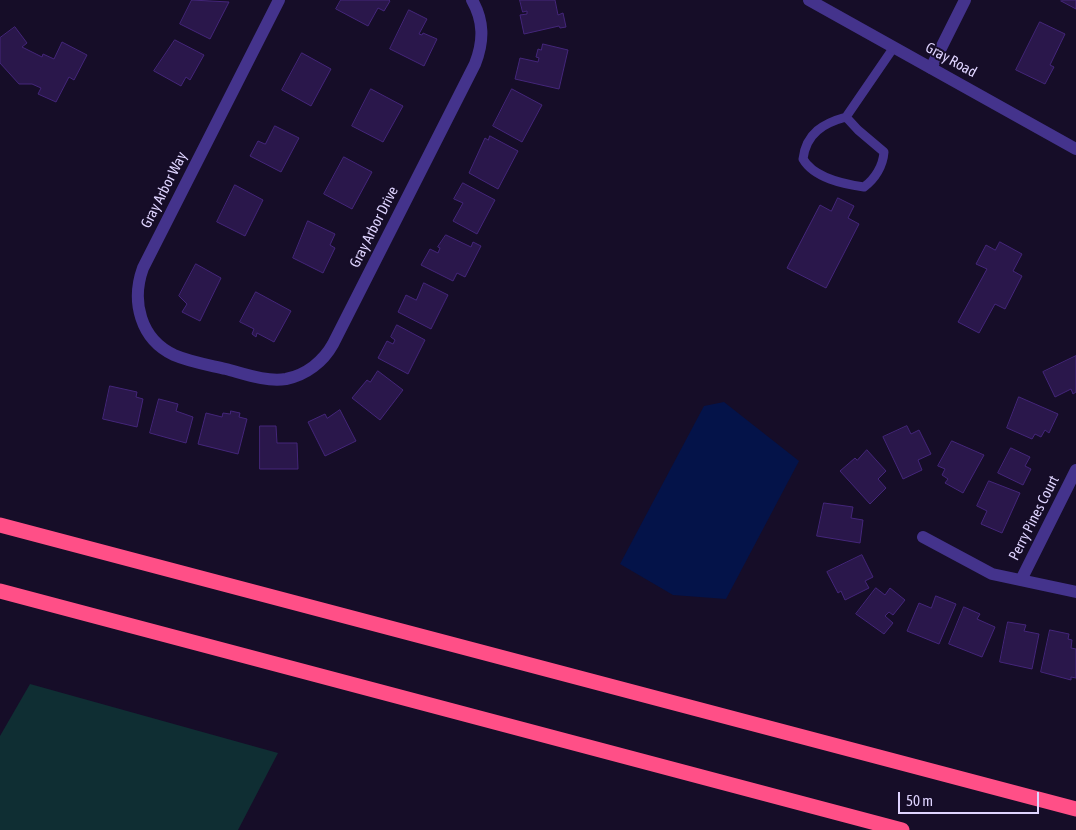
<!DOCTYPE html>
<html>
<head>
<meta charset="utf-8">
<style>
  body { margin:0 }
  #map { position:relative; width:1076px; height:830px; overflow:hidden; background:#160d28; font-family:"Asap Condensed",sans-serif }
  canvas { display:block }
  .scale { position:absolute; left:898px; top:792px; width:141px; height:22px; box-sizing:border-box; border:2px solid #dfd4ff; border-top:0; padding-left:6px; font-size:15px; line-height:18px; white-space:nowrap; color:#dfd4ff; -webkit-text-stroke:4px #160d28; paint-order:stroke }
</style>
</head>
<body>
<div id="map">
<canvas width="1076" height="830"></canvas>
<div class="scale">50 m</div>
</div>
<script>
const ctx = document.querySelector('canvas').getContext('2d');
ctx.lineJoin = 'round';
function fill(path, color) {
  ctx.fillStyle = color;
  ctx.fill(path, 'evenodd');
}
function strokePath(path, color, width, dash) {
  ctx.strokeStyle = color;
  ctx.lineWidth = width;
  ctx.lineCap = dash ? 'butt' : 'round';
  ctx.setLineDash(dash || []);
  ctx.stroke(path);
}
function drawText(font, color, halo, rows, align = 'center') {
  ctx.font = font + ' "Asap Condensed",sans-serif';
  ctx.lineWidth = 4;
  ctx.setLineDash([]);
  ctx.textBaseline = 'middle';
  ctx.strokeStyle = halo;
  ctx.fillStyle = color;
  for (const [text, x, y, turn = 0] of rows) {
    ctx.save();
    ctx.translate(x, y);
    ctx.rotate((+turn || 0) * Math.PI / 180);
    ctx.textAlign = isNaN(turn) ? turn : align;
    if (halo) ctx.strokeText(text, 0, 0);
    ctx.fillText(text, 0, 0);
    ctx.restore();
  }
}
fill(new Path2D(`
  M30 684 278 753 238 830H0V736Z`), '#0f2e33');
fill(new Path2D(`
  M724 402 799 461 726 599 673 595 620 564 704 406Z`), '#041349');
const building = new Path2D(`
  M192 0 229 2 210 39 180 24Z
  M341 0H389L390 1 384 11 378 8 368 26 336 9Z
  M520 0H555L558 15 563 13 566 27 560 28 559 26 524 34 520 15 527 14V11L523 12Z
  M1062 0H1076V9L1061 1Z
  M409 10 427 19 419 34 422 35 423 33 437 39 424 66 390 49Z
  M1040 22 1065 34 1050 65 1054 67 1045 84 1016 70Z
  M15 27 27 43 22 47 42 57 43 54 54 59 62 42 87 55 74 80 69 77 56 102 38 94 41 88 32 84H19L0 63V38Z
  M175 40 204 55 190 80 186 77 181 86 154 71Z
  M543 44 568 50 559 89 515 79 520 58 538 62 539 58 536 57 538 49 541 50Z
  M302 53 331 69 311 106 282 90Z
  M371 89 403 106 383 142 352 126Z
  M512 89 542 105 522 142 493 126Z
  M275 126 299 138 281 172 250 156 258 141 265 144Z
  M490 136 518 151 498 189 469 173 485 138 488 140Z
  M344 157 372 172 352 209 324 194Z
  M463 183 495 200 477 234 453 221 463 203 454 199Z
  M235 185 263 200 245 236 217 222Z
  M838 198 854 206 848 218 859 224 826 288 787 268 820 205 831 211Z
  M308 221 335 234 330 245 335 248 323 273 293 258Z
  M446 235 471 247 473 242 481 246 465 277 457 273 453 281 421 265 430 249 438 253 440 248 438 247Z
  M1000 242 1022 254 1013 271 1022 276 1005 309 995 304 979 333 958 322 987 269 976 264 986 245 995 250Z
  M196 264 221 278 200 321 182 312 187 304 179 296Z
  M424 283 448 295 431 329 398 312 406 295 416 300Z
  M256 292 291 311 274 342 257 333 256 337 252 334 254 329 240 322Z
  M397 325 425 340 408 374 378 358 387 341 393 344 395 340 391 337Z
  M1076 356V392L1073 394 1071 389 1055 397 1043 372Z
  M378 371 403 390 380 420 352 398 367 380 370 382Z
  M110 386 137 392 136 397 143 399 137 427 103 419Z
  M1019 397 1058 414 1049 433 1045 430 1041 437 1035 434 1032 439 1007 428Z
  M159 399 178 404 176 411 193 417 186 443 150 433Z
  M340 410 356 441 325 456 308 422 325 414 327 418Z
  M231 411 240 413 239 417 247 419 238 454 198 444 206 413 222 417 223 413 230 414Z
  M260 426H276L277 443H297L298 469H260Z
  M907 426 911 434 919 430 931 454 918 460 922 470 903 479 883 437Z
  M952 441 984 455 963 493 945 483 948 479 942 475 945 469 938 466Z
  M1011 448 1030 457 1025 466 1031 469 1023 485 998 473Z
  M867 450 886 471 878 479 886 488 870 504 840 471 855 458 857 460Z
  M989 481 1020 493 1002 533 981 524 987 511 977 506Z
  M824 503 853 507 851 518 863 520 860 543 817 536Z
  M862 555 873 577 865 581 869 588 845 600 841 591 838 593 827 572Z
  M876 588 885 595 890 588 905 600 893 615 889 612 885 616 893 623 884 634 856 614Z
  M936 596 956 604 939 644 907 631 919 603 931 608Z
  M964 607 980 614 977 619 995 627 982 657 949 644Z
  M1008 622 1026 625 1024 631 1039 634 1032 669 1000 662Z
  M1050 630 1069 634 1068 639 1072 640 1071 648 1076 649V678L1071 677V680L1041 672Z`);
fill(building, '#2a174b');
strokePath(building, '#44267a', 1);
strokePath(new Path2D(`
  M846 117 858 130 884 152C883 166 875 179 864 187 843 184 814 178 803 159 806 133 824 123 846 117L894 47`), '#44338c', 9);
strokePath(new Path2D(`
  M279 0 143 268C131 301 140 339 174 355 190 362 209 365 226 369 245 374 266 382 286 379 306 375 323 362 333 344L475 64C484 41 484 21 472 0
  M931 68 965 0
  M923 537 992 574 1076 592
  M1021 580 1076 470`), '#44338c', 12);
strokePath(new Path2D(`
  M809 0 1076 149`), '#44338c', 12);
strokePath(new Path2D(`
  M0 525 1076 809
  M0 591 902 830`), '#ff4f87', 15);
drawText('15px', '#dfd4ff', '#160d28', [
  ["Gray Road",951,60,29],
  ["Gray Arbor Way",164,190,-63],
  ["Gray Arbor Drive",374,227,-63],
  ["Perry Pines Court",1034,518,-63]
]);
</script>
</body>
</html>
